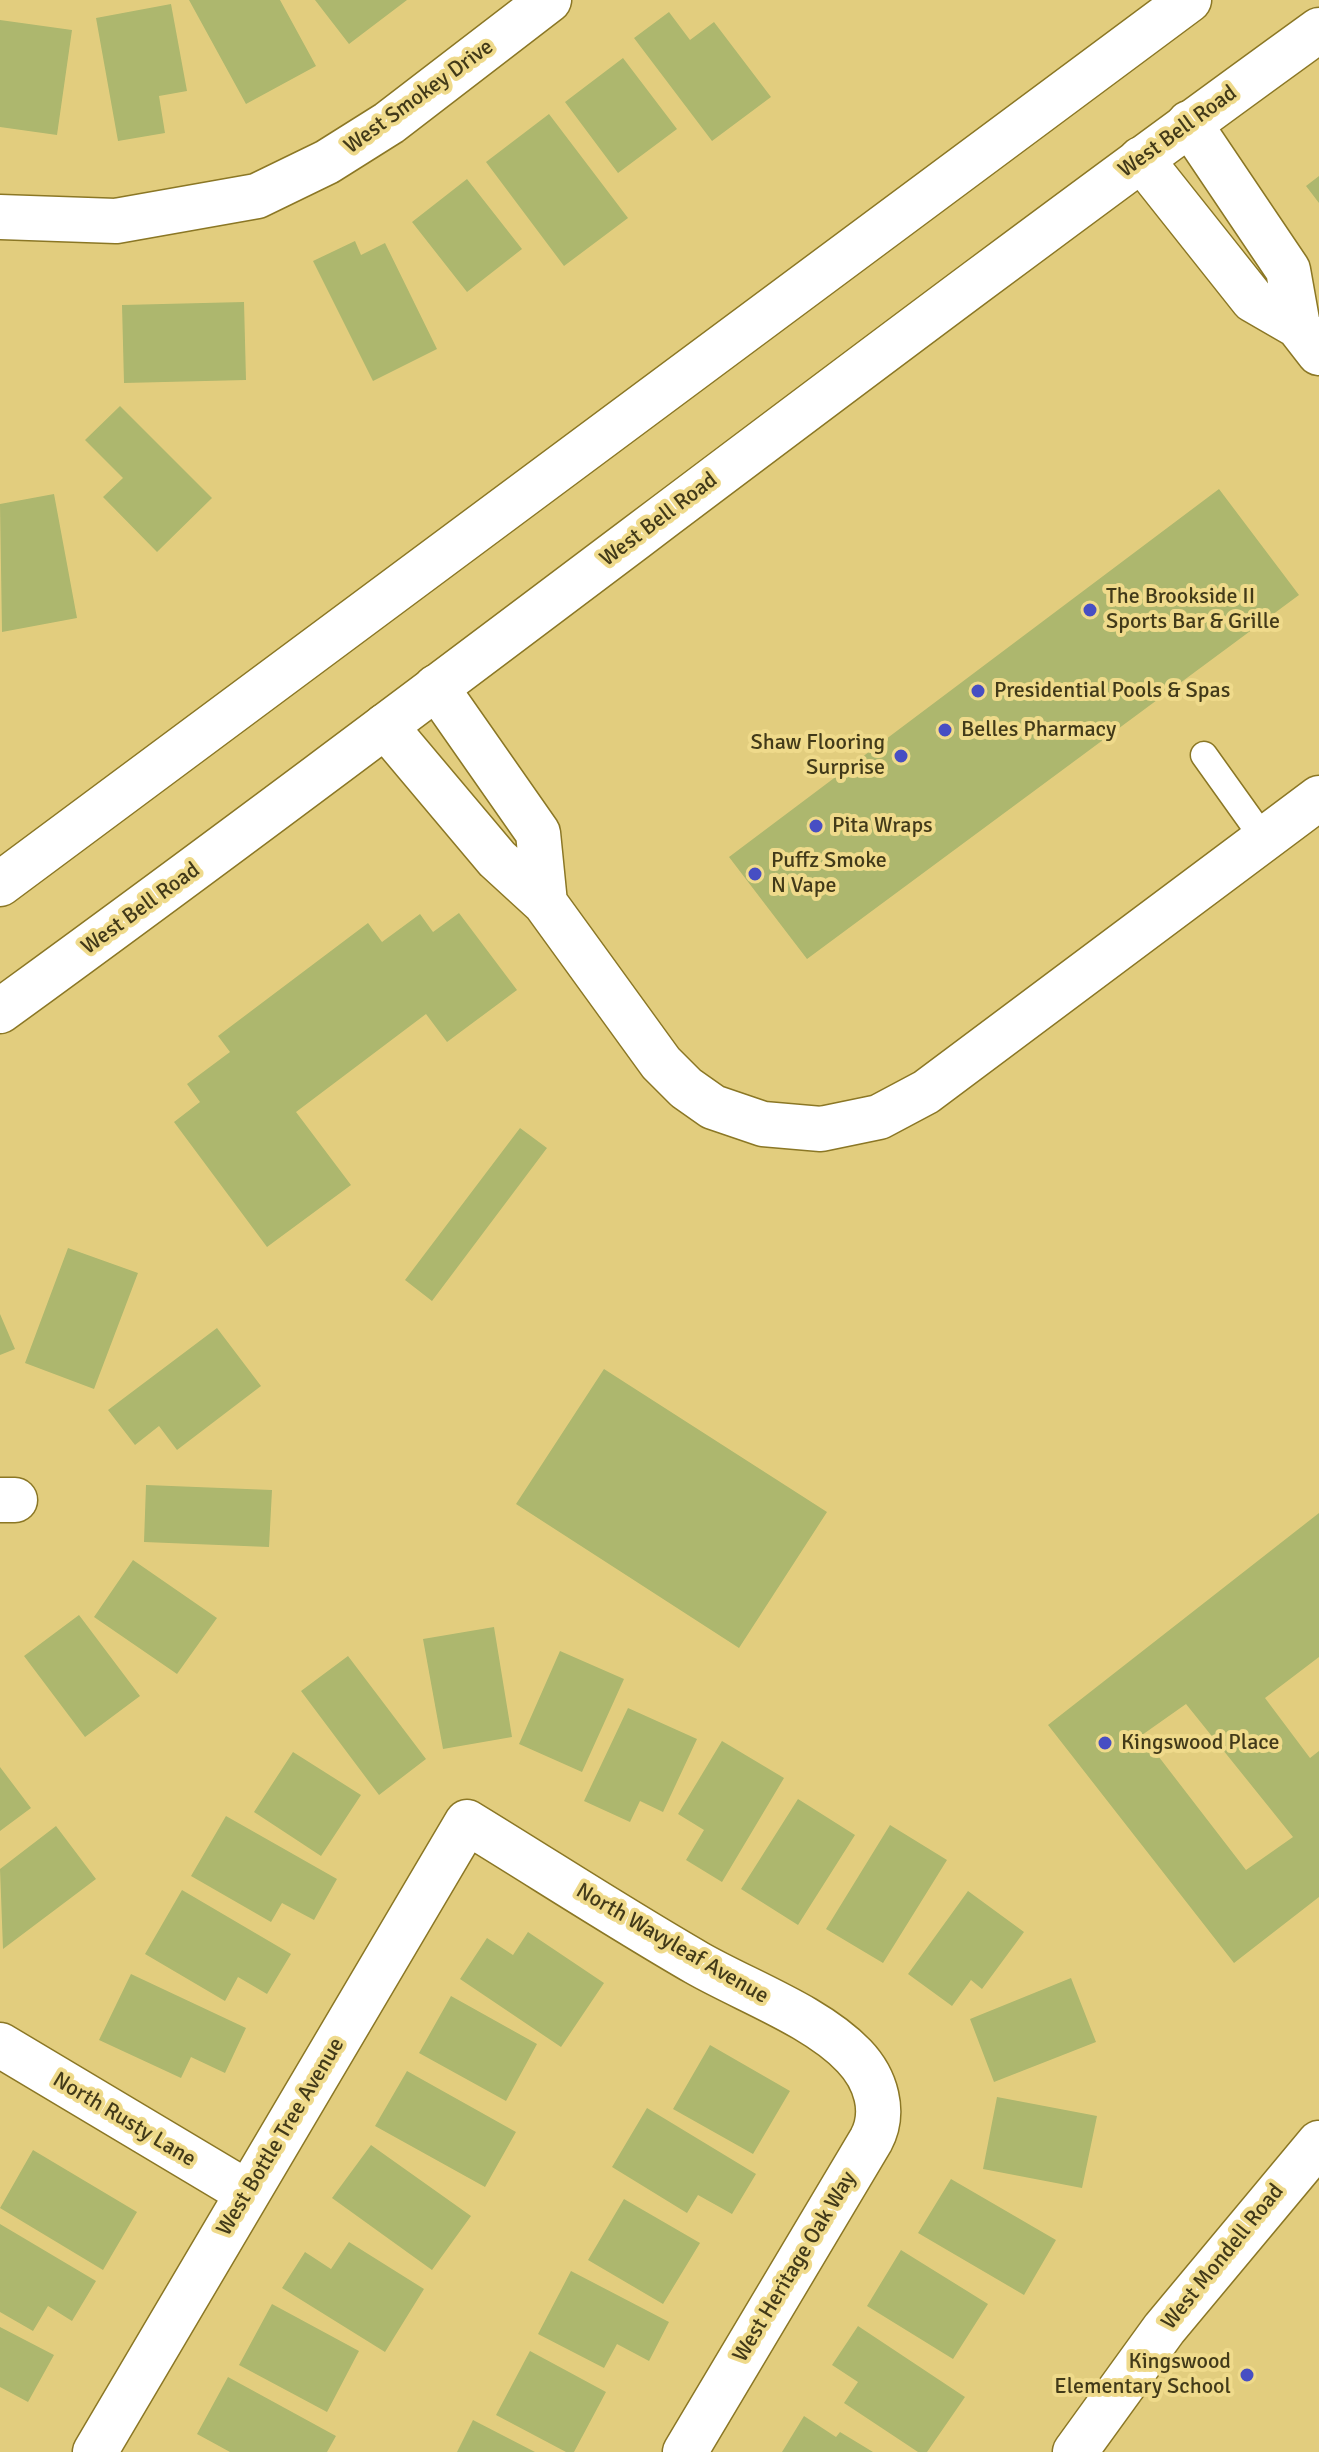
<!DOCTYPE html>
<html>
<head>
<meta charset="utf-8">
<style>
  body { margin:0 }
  canvas { display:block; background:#e2cd7e }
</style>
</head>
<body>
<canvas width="1319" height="2452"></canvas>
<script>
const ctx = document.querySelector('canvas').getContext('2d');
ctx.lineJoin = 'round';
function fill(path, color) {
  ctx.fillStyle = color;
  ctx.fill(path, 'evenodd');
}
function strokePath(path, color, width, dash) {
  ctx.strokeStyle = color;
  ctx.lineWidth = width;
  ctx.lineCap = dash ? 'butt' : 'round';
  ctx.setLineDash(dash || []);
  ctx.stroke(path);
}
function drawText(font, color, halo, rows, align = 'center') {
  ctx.font = font + ' Signika,sans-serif';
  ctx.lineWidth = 8;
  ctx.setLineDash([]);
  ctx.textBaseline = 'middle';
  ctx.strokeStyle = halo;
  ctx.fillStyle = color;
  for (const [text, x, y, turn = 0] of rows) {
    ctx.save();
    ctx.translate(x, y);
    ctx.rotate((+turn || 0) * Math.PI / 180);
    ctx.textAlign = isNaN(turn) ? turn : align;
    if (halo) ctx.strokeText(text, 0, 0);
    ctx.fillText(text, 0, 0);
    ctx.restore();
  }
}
fill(new Path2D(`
  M189 0H280L316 66 246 104Z
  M315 0H407L349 44Z
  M171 4 187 91 159 96 165 133 118 141 96 18Z
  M669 12 690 40 714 22 771 97 712 141 634 38Z
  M0 20 72 30 57 135 0 127Z
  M623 58 677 129 618 173 565 102Z
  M549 114 628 218 564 266 486 162Z
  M1319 176V203L1306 186Z
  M467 179 522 249 467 292 412 222Z
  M355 241 361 255 385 243 437 349 373 381 313 261Z
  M244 302 246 380 124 383 122 305Z
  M120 406 212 498 157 552 103 497 123 478 85 440Z
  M1219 489 1299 595 807 959 729 857Z
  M54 494 77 618 2 632 0 504Z
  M459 913 517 990 447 1042 426 1014 296 1112 351 1185 267 1247 174 1122 200 1102 187 1084 230 1052 218 1036 368 923 382 942 420 914 433 932Z
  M520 1128 547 1148 432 1301 405 1280Z
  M68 1248 138 1273 94 1389 25 1363Z
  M0 1314 15 1349 0 1355Z
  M217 1328 261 1386 177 1450 159 1426 135 1445 108 1410Z
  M604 1369 827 1512 739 1648 516 1504Z
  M146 1485 272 1490 269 1547 144 1542Z
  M1319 1513V1657L1265 1698 1310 1758 1319 1751V1897L1234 1963 1048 1725ZM1186 1704 1293 1837 1246 1870 1142 1735Z
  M133 1560 217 1618 177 1674 94 1617Z
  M79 1615 140 1696 85 1737 24 1656Z
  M494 1627 512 1737 443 1749 423 1639Z
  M560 1651 624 1679 582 1772 519 1744Z
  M348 1656 426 1759 379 1795 301 1691Z
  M628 1708 697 1739 663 1812 640 1801 630 1822 584 1801Z
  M722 1741 784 1778 722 1882 686 1860 704 1830 678 1814Z
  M293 1752 361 1795 321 1856 254 1812Z
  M0 1767 31 1808 0 1831Z
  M798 1799 855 1835 798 1925 741 1889Z
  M226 1816 337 1879 314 1920 282 1903 271 1922 191 1876Z
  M890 1825 947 1860 883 1963 826 1929Z
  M56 1826 96 1879 3 1949 0 1869Z
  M182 1890 291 1954 267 1994 238 1977 225 2001 145 1954Z
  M968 1891 1024 1932 982 1989 971 1980 952 2006 908 1974Z
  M528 1932 604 1983 561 2047 460 1979 487 1938 513 1955Z
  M131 1974 246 2028 225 2073 191 2057 181 2078 99 2040Z
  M1071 1978 1096 2042 994 2082 970 2019Z
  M451 1996 537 2044 506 2101 419 2053Z
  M710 2045 790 2091 753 2154 673 2109Z
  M407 2071 516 2132 485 2187 375 2126Z
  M997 2097 1097 2116 1082 2188 983 2169Z
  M647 2108 756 2174 732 2214 698 2195 687 2213 612 2167Z
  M371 2145 471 2216 432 2270 332 2198Z
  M33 2150 137 2212 103 2270 0 2208Z
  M951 2179 1056 2240 1024 2295 918 2233Z
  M624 2199 700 2243 663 2304 588 2260Z
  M0 2224 96 2281 72 2321 48 2306 33 2331 0 2312Z
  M349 2242 424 2289 385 2352 282 2288 305 2252 331 2269Z
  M901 2250 988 2304 953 2359 867 2306Z
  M571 2271 669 2322 649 2361 617 2344 604 2368 538 2334Z
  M272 2304 359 2351 327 2412 239 2365Z
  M858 2326 965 2397 927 2452H918L844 2403 858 2382 832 2365Z
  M0 2327 54 2355 28 2402 0 2387Z
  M530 2351 606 2392 574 2452H566L496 2415Z
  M228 2377 336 2436 327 2452H230L197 2434Z
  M804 2416 836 2437 840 2432 873 2452H782Z
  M473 2420 535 2452H457Z`), '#adb76e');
const service = new Path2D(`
  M1204 755 1264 839`);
const minor = new Path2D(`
  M1189 123 1288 270 1298 326
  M1141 159 1253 300 1298 326 1319 353
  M0 217 116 221 257 196 327 162 389 123 549 0
  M436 687 538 833 545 903
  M385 726 497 859 545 903 661 1063 686 1088 713 1107 763 1124 821 1129 879 1117 926 1092 1319 798
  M0 1500H15
  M0 2045 248 2193
  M95 2452 467 1822C544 1869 619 1918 697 1963 746 1991 816 2016 854 2056 876 2079 886 2112 871 2140L685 2452
  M1075 2452 1164 2329 1319 2143`);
const primary = new Path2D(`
  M0 884 1189 0
  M0 1011C443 689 875 351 1319 30`);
strokePath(service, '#8b7725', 29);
strokePath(minor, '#8b7725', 47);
strokePath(primary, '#8b7725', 47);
strokePath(service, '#fff', 26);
strokePath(minor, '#fff', 44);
strokePath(primary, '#fff', 44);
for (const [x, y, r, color] of [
  [1090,610,8,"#474ec3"],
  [978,691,8,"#474ec3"],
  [945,730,8,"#474ec3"],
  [901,756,8,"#474ec3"],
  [816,826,8,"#474ec3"],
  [755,874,8,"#474ec3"],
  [1105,1743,8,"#474ec3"],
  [1247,2375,8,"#474ec3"]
]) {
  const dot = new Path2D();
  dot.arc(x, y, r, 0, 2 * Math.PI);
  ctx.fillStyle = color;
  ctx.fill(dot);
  strokePath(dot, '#efda8b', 3);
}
drawText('22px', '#423a19', '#efda8b', [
  ["West Smokey Drive",419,97,-36],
  ["West Bell Road",1178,132,-36],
  ["West Bell Road",659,520,-37],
  ["West Bell Road",141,909,-36],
  ["North Wavyleaf Avenue",672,1944,30],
  ["North Rusty Lane",124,2120,31],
  ["West Bottle Tree Avenue",281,2137,-59],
  ["West Mondell Road",1223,2257,-51],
  ["West Heritage Oak Way",795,2267,-59]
]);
drawText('22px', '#423a19', '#efda8b', [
  ["The Brookside II",1106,597],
  ["Sports Bar & Grille",1106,622],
  ["Presidential Pools & Spas",994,691],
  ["Belles Pharmacy",961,730],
  ["Shaw Flooring",885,743,"right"],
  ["Surprise",885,768,"right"],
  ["Pita Wraps",832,826],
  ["Puffz Smoke",771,861],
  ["N Vape",771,886],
  ["Kingswood Place",1121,1743],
  ["Kingswood",1231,2362,"right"],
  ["Elementary School",1231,2387,"right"]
], 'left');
</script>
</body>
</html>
